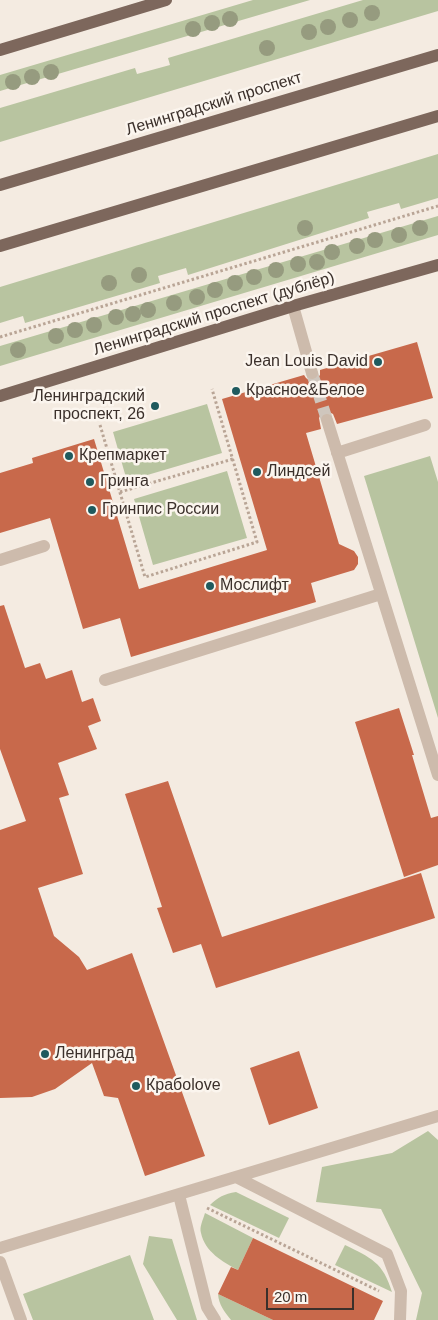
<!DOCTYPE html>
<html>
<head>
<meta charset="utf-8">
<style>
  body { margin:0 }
  #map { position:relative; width:438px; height:1320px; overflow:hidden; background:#f4ebe1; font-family:Arial,sans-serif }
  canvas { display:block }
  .scale { position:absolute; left:266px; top:1288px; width:88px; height:22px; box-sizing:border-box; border:2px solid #3b302b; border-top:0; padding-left:6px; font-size:15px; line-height:18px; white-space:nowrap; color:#3b302b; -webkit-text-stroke:4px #fbf5ee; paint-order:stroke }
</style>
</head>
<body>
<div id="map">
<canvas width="438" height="1320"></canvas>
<div class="scale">20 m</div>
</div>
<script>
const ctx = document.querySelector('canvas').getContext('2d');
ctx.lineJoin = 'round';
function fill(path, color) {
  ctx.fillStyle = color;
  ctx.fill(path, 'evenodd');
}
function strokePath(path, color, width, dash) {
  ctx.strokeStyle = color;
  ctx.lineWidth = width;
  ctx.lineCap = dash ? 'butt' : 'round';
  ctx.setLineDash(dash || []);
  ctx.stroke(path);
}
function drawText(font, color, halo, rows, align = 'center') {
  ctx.font = font + ' Arial,sans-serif';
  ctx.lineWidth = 5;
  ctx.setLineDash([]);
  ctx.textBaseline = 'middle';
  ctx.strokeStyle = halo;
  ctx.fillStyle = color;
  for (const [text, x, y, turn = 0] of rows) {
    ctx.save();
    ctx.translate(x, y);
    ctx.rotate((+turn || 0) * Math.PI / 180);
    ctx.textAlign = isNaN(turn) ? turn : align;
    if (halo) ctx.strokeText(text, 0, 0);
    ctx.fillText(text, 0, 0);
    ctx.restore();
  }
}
fill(new Path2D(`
  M253 0H310L0 91V75Z
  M363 0H438V11L0 142V108L135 68 137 74 170 65 168 58Z
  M438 154V198L401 209 399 203 367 212 369 218 188 275 186 268 158 276 160 283 25 323 23 316 0 323V287Z
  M438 216V235L0 366V346Z
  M207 404 222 453 127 481 113 432Z
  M430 456 438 482V718L364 476Z
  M227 471 247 538 153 565 134 499Z
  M428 1131 438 1140V1320H416L422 1293 381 1209 316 1202 322 1167 392 1153Z
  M236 1192 289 1218 279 1238 210 1205C218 1197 224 1194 236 1192Z
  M205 1213 253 1238 238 1270C223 1262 205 1252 201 1233 199 1227 203 1220 205 1213Z
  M149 1236 172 1239 197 1320H177L143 1264Z
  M345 1245C371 1258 383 1262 392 1292L335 1265Z
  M130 1255 154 1320H33L23 1294Z
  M218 1294 273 1320H231C224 1311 219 1305 218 1294Z`), '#b8c4a0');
fill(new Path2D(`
  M417 342 433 398 337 424 333 414 329 412H325L321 414 319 418 321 429 306 433 339 544 354 551 358 557V564L354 570 311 583 316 602 131 657 120 618 83 629 50 518 0 533V473L33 463 32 458 94 439 139 589 267 550 222 399 304 375 306 378 310 381H315L320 375V370Z
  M4 605 25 668 40 663 46 679 72 670 82 702 93 698 101 721 88 726 97 749 58 763 69 795 59 798 83 874 38 888 54 936 79 957 87 970 132 953 205 1156 145 1176 118 1098 104 1096 92 1063 55 1089 32 1097 0 1098V830L26 821 0 749V606Z
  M399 708 414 755H412L431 818 438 816V865L404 877 355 722Z
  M168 781 222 937 421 873 435 918 216 988 201 944 173 953 157 908 162 907 125 794Z
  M299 1051 318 1108 269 1125 250 1068Z
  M253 1238 383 1301 374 1320H273L218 1294 231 1267 238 1270Z`), '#c8694b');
strokePath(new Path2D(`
  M312 373 327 420`), '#cfc6bd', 12, [12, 6]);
strokePath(new Path2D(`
  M0 337 438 206
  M100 425 145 577 257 542 212 389
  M120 492 233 459
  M207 1208 379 1291`), '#b9a596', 3, [2.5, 2.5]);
strokePath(new Path2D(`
  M293 306 312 373
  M327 420 438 775
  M337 453 425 425
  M0 560 44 546
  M105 680 381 594
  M236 1177 387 1254 401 1291 400 1320
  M179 1195 207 1307 215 1320
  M0 1248 438 1116
  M0 1262 21 1320`), '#cdbbac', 12);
strokePath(new Path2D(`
  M0 50 166 0
  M0 185 438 55
  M0 246 438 116
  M0 396 293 306 438 265`), '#7d675c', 12);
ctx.fillStyle = '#969b7f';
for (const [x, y] of [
  [372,13],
  [230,19],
  [350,20],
  [212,23],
  [328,27],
  [193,29],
  [309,32],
  [267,48],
  [51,72],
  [32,77],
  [13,82],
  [305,228],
  [420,228],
  [399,235],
  [375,240],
  [357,246],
  [332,252],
  [317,262],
  [298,264],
  [276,270],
  [139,275],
  [254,277],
  [109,283],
  [235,283],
  [215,290],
  [197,297],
  [174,303],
  [148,310],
  [133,314],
  [116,317],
  [94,325],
  [75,330],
  [56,336],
  [18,350]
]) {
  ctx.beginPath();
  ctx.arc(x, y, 8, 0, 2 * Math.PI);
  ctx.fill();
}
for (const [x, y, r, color] of [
  [378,362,5,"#1f5a5e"],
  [236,391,5,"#1f5a5e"],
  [155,406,5,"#1f5a5e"],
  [69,456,5,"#1f5a5e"],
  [257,472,5,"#1f5a5e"],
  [90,482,5,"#1f5a5e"],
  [92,510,5,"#1f5a5e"],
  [210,586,5,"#1f5a5e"],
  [45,1054,5,"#1f5a5e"],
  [136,1086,5,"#1f5a5e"]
]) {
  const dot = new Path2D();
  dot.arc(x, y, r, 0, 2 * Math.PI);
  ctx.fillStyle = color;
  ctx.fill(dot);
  strokePath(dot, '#fbf5ee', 2);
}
drawText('16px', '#3b302b', '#fbf5ee', [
  ["Ленинградский проспект",214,104,-17],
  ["Ленинградский проспект (дублёр)",214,314,-17]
]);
drawText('16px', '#3b302b', '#fbf5ee', [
  ["Jean Louis David",368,362,"right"],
  ["Красное&Белое",246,391],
  ["Ленинградский",145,397,"right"],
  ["проспект, 26",145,415,"right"],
  ["Крепмаркет",79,456],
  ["Линдсей",267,472],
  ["Гринга",100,482],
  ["Гринпис России",102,510],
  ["Мослифт",220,586],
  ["Ленинград",55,1054],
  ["Крабоlove",146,1086]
], 'left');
</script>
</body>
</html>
